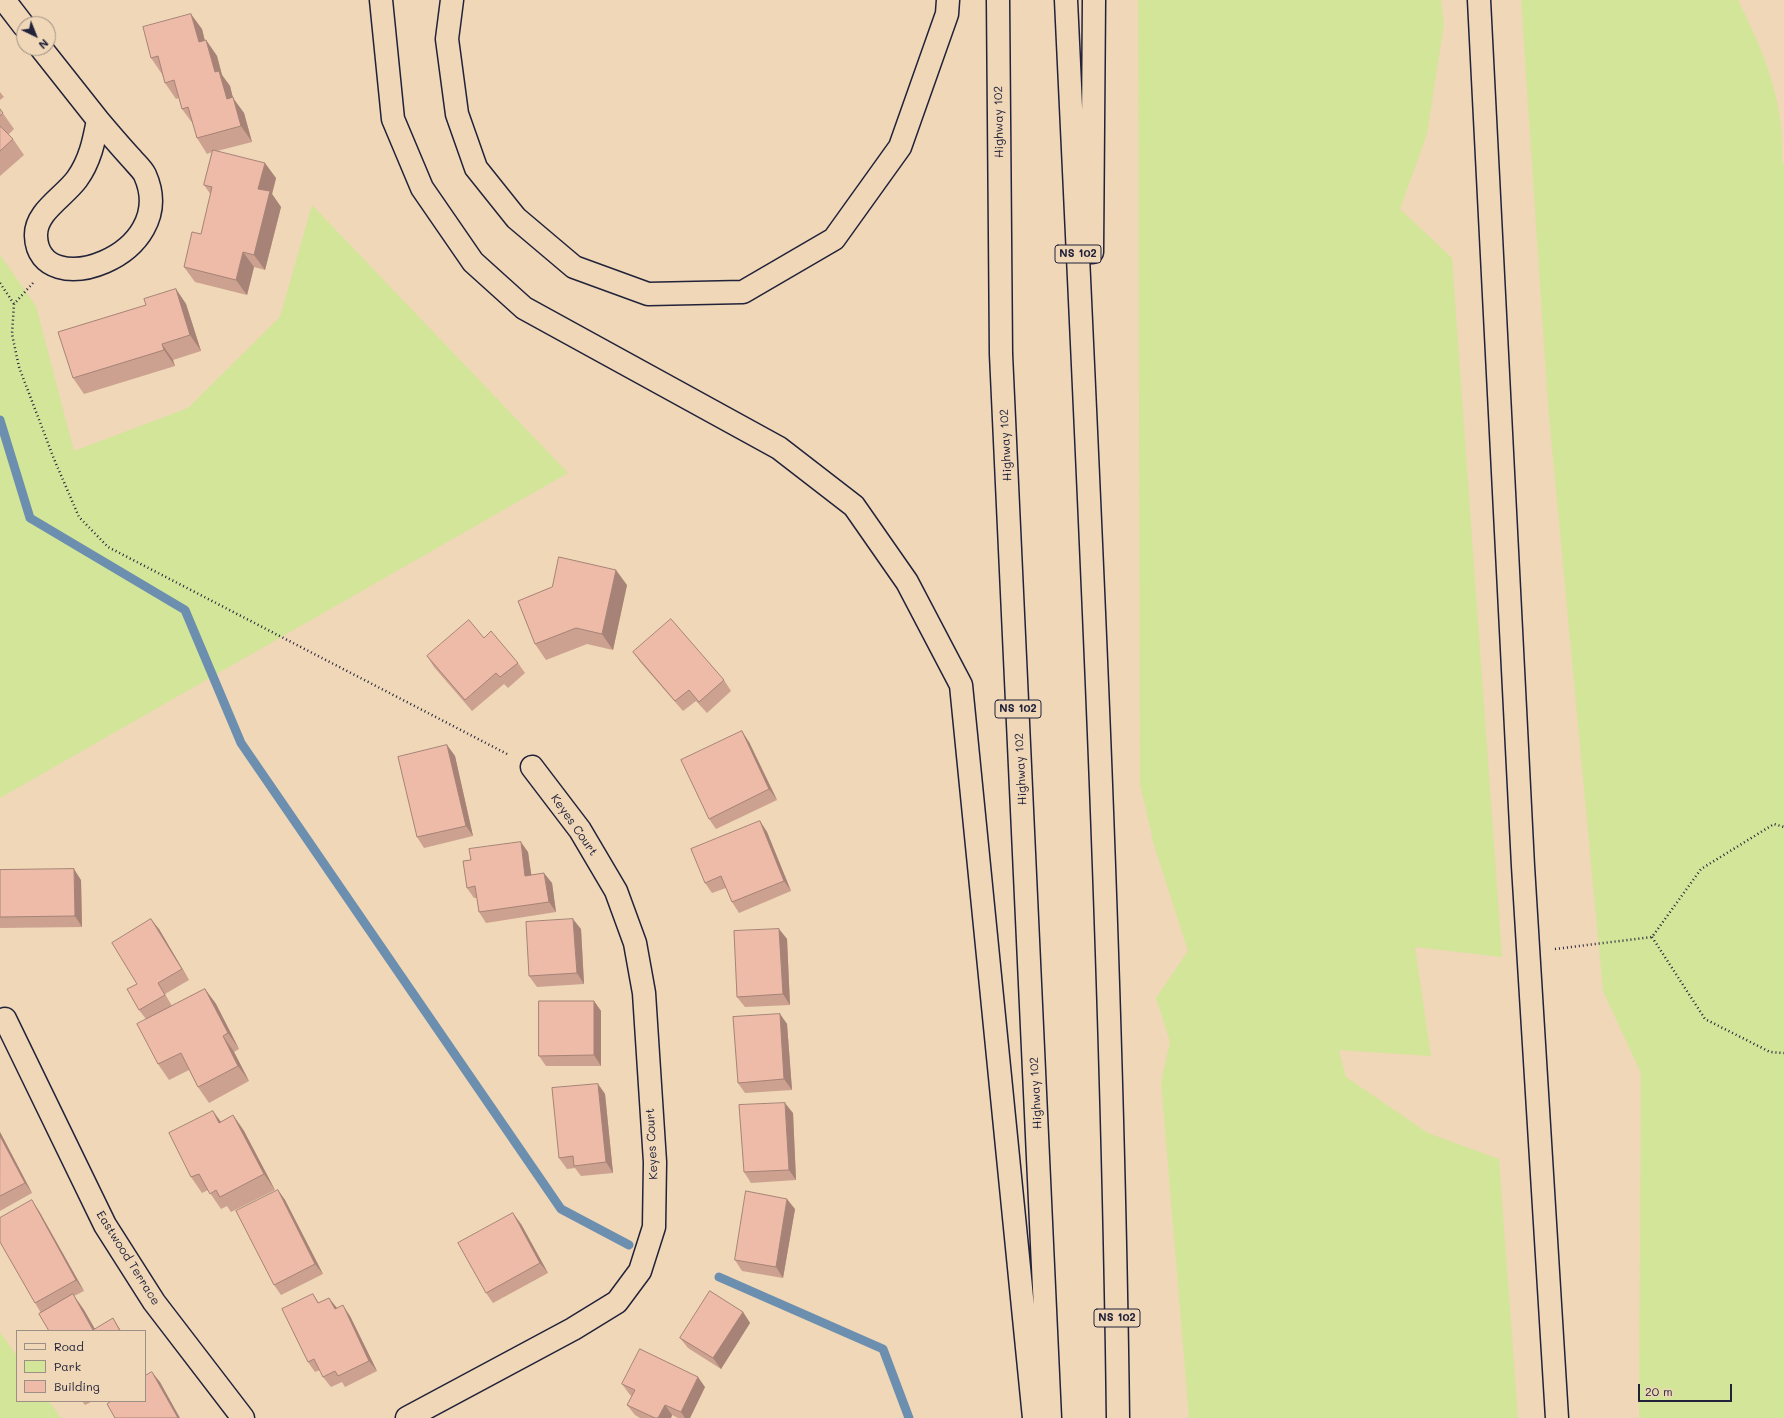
<!DOCTYPE html>
<html>
<head>
<meta charset="utf-8">
<style>
  body { margin:0 }
  #map { position:relative; width:1784px; height:1418px; overflow:hidden; background:#efd7b7; font-family:Mali,sans-serif }
  canvas { display:block }
  .legend { position:absolute; left:16px; top:1330px; width:130px; height:72px; box-sizing:border-box; background:#efd7b7; border:1px solid #9d8f85; margin:0; padding:5px 7px; list-style:none; font-size:12px; color:#22223b }
  .legend li { display:flex; align-items:center; gap:8px; height:20px }
  .legend b { width:20px; border:1px solid #9d8f85 }
  .north { position:absolute; left:16px; top:16px; width:40px; height:40px; box-sizing:border-box; background:#efd7b7; border:1px solid #9d8f85; border-radius:50%; rotate:137deg; font-size:11px; font-weight:700; line-height:16px; text-align:center; color:#22223b }
  .north::after { content:''; display:block; margin:auto; width:14px; height:18px; background:#22223b; clip-path:polygon(50% 0,100% 100%,50% 72%,0 100%) }
  .scale { position:absolute; left:1638px; top:1384px; width:94px; height:18px; box-sizing:border-box; border:2px solid #22223b; border-top:0; padding-left:5px; font-size:12px; line-height:14px; white-space:nowrap; color:#22223b; -webkit-text-stroke:3px #efd7b7; paint-order:stroke }
</style>
</head>
<body>
<div id="map">
<canvas width="1784" height="1418"></canvas>
<ul class="legend">
<li><b style="height:5px;background:#efd7b7"></b>Road</li>
<li><b style="height:11px;background:#d3e599"></b>Park</li>
<li><b style="height:11px;background:#edbba8"></b>Building</li>
</ul>
<div class="north">N</div>
<div class="scale">20 m</div>
</div>
<script>
const ctx = document.querySelector('canvas').getContext('2d');
ctx.lineJoin = 'round';
function fill(path, color) {
  ctx.fillStyle = color;
  ctx.fill(path, 'evenodd');
}
function strokePath(path, color, width, dash) {
  ctx.strokeStyle = color;
  ctx.lineWidth = width;
  ctx.lineCap = dash ? 'butt' : 'round';
  ctx.setLineDash(dash || []);
  ctx.stroke(path);
}
function drawText(font, color, halo, rows, align = 'center') {
  ctx.font = font + ' Mali,sans-serif';
  ctx.lineWidth = 4;
  ctx.setLineDash([]);
  ctx.textBaseline = 'middle';
  ctx.strokeStyle = halo;
  ctx.fillStyle = color;
  for (const [text, x, y, turn = 0] of rows) {
    ctx.save();
    ctx.translate(x, y);
    ctx.rotate((+turn || 0) * Math.PI / 180);
    ctx.textAlign = isNaN(turn) ? turn : align;
    if (halo) ctx.strokeText(text, 0, 0);
    ctx.fillText(text, 0, 0);
    ctx.restore();
  }
}
fill(new Path2D(`
  M1138 0H1441L1444 24 1427 134 1400 209 1452 258 1502 957 1415 947 1431 1056 1339 1050 1346 1077 1428 1133 1499 1159 1518 1418H1189L1161 1082 1170 1042 1156 998 1188 951 1154 845 1140 784Z
  M1521 0H1738C1765 55 1784 98 1782 162L1784 164V1418H1639L1641 1073 1603 991 1548 405Z
  M312 205 568 473 0 798V255L36 306 74 451 188 408 280 317Z
  M0 1332 17 1356V1401H49L61 1418H0Z`), '#d3e599');
strokePath(new Path2D(`
  M0 420 30 518 185 610 241 743 561 1209 629 1245
  M719 1277 883 1349 909 1418`), '#6c8fb0', 9);
const minor = new Path2D(`
  M4 0 24 26
  M1479 0 1523 866 1557 1418
  M41 48 98 120
  M98 120C109 133 120 146 132 159 136 164 142 169 145 175 181 256 38 305 36 236 35 212 64 197 77 179 90 161 94 141 98 120Z
  M5 1019 105 1225 154 1302 243 1418
  M407 1418 573 1329 617 1302 640 1271 654 1227 655 1162 644 993 635 943 616 891 580 830 532 767`);
const highway = new Path2D(`
  M381 0 393 119 422 188 473 262 524 308 779 448 854 506 907 582 961 685 1034 1418
  M452 0 447 39 457 114 476 168 516 218 574 267 648 294 743 292 834 239 900 147 947 14 948 0
  M998 0 1001 354 1050 1418
  M1066 0C1088 472 1112 945 1118 1418
  M1092 252 1094 0`);
strokePath(minor, '#22223b', 25);
strokePath(highway, '#22223b', 25);
strokePath(new Path2D(`
  M0 283 14 304
  M33 283 14 304 12 334 19 367 54 459 79 517 108 547 509 755
  M1652 937 1705 1019 1770 1052 1784 1053
  M1555 949 1652 937 1701 869 1774 824 1784 827`), '#22223b', 2.5, [1, 3]);
strokePath(minor, '#efd7b7', 22);
strokePath(highway, '#efd7b7', 22);
fill(new Path2D(`
  M202 29 205 41 206 40 217 56 222 75 230 86 233 98 244 113 252 142 217 151 276 178 272 194 281 207 265 270 254 267 247 295 195 282 184 267 201 234 211 195 204 185 212 152 207 154 197 138 193 124 182 109 179 98 176 99 165 83 162 74 151 58Z
  M0 92 4 97 0 100Z
  M0 109 14 129 8 135 13 139 24 155 0 176Z
  M176 289 186 304 201 351 173 360 175 366 84 394 73 378 146 305Z
  M627 585 613 650 587 644 546 660 535 644Z
  M484 638 518 663 525 673 508 688 504 684 472 711 434 667 427 656Z
  M633 652 724 680 731 691 707 713 696 701 683 711 641 663Z
  M749 742 777 800 716 829 709 819Z
  M447 745 455 756 473 836 424 848 417 837Z
  M760 821 767 832 791 891 739 913 732 902 726 888 712 893 705 883Z
  M528 852 531 875 552 883 556 912 486 923 479 912 477 898H474L467 888Z
  M0 870 81 880 82 927 0 928Z
  M159 929 189 980 165 994 172 1006 205 989 216 1004 239 1049 234 1052 249 1081 209 1103 198 1087 189 1070 169 1080 158 1064 146 1019 139 1010 137 984Z
  M581 929 584 984 537 987 529 976Z
  M779 929 787 939 790 1005 745 1007 737 997Z
  M594 1001 601 1011V1066H546L539 1056Z
  M780 1014 787 1024 792 1090 745 1093 738 1083Z
  M598 1084 605 1094 613 1173 581 1176 575 1168 567 1169 559 1158Z
  M793 1113 796 1180 751 1183 744 1172Z
  M233 1115 244 1131 275 1190 231 1212 227 1206 221 1209 208 1190 202 1193 191 1177 221 1122Z
  M0 1132 32 1193 0 1211Z
  M278 1190 285 1200 323 1274 281 1295 274 1285Z
  M795 1209 783 1278 742 1271 735 1260Z
  M39 1211 84 1291 74 1296 84 1310 95 1329 121 1331H49L41 1313 35 1303Z
  M521 1224 548 1273 493 1303 486 1293Z
  M313 1294 319 1303 329 1298 336 1308 350 1316 377 1371 345 1387 342 1382 331 1387 323 1377 320 1370 315 1372 308 1362Z
  M743 1312 750 1323 721 1369 688 1348 680 1338Z
  M622 1384 705 1387 690 1418H678L672 1415 671 1418H640L635 1415 627 1405 632 1396 630 1395Z
  M82 1401H93L85 1405Z`), '#cca190');
fill(new Path2D(`
  M191 14 202 29 209 58 199 42Z
  M206 40 217 56 222 75 230 86 233 98 244 113 252 142 241 126 227 99 215 72Z
  M265 163 276 178 272 194 281 207 265 270 254 255 258 189Z
  M243 252 254 267 247 295 236 280Z
  M176 289 186 304 201 351 190 335Z
  M162 344 173 360 175 366 164 350Z
  M616 570 627 585 613 650 602 634Z
  M742 731 749 742 777 800 769 789Z
  M447 745 455 756 473 836 466 826Z
  M760 821 767 832 791 891 784 881Z
  M521 842 528 852 533 886 525 876Z
  M74 869 81 880 82 927 75 916Z
  M544 873 552 883 556 912 549 902Z
  M151 919 159 929 189 980 182 969Z
  M573 919 581 929 584 984 577 973Z
  M779 929 787 939 790 1005 783 994Z
  M205 989 216 1004 239 1049 228 1033Z
  M594 1001 601 1011V1066L594 1055Z
  M780 1014 787 1024 792 1090 784 1079Z
  M223 1036 234 1052 249 1081 238 1066Z
  M598 1084 605 1094 613 1173 606 1162Z
  M785 1103 793 1113 796 1180 789 1170Z
  M213 1111 224 1126 219 1123Z
  M233 1115 244 1131 275 1190 264 1174Z
  M0 1132 32 1193 25 1183 0 1136Z
  M278 1190 285 1200 323 1274 315 1264Z
  M787 1199 795 1209 783 1278 776 1267Z
  M32 1200 39 1211 84 1291 76 1280Z
  M513 1213 521 1224 548 1273 540 1263Z
  M73 1294 84 1310 96 1331H94Z
  M329 1298 337 1308 335 1309Z
  M343 1305 350 1316 377 1371 369 1361Z
  M743 1312 750 1323 721 1369 713 1358Z
  M113 1318 121 1331H120Z
  M152 1372 160 1382 180 1418H178Z
  M698 1377 705 1387 690 1418H685L681 1412Z
  M665 1405 672 1415 671 1418H658Z`), '#a68376');
const building = new Path2D(`
  M191 14 199 42 206 40 215 72 219 71 227 99 233 97 241 126 197 138 188 107 182 109 174 80 165 83 158 56 151 58 143 27Z
  M0 109 3 113 0 116Z
  M0 126 13 139 0 151Z
  M213 150 265 163 258 189 270 191 254 255 243 252 236 280 184 267 192 232 201 234 212 187 204 185Z
  M176 289 190 335 162 344 164 350 73 378 58 332 146 305 144 299Z
  M559 557 616 570 602 634 576 628 535 644 518 601 552 587Z
  M671 619 724 680 699 702 689 690 675 701 633 652Z
  M469 620 484 638 491 631 518 663 500 677 496 673 465 700 427 656Z
  M742 731 769 789 709 819 681 760Z
  M447 745 466 826 417 837 398 757Z
  M760 821 784 881 732 902 721 876 705 883 691 849Z
  M521 842 525 876 544 873 549 902 479 912 475 886 467 888 463 861 471 860 469 849Z
  M74 869 75 916 0 917V870Z
  M151 919 182 969 158 983 165 995 139 1010 127 989 137 984 112 943Z
  M573 919 577 973 529 976 526 922Z
  M779 929 783 994 737 997 734 931Z
  M205 989 228 1033 223 1036 238 1066 198 1087 181 1053 158 1064 137 1024Z
  M539 1001H594V1055L539 1056Z
  M780 1014 784 1079 738 1083 733 1017Z
  M598 1084 606 1162 574 1166 573 1156 559 1158 552 1088Z
  M785 1103 789 1170 744 1172 739 1105Z
  M213 1111 219 1123 233 1115 264 1174 220 1197 216 1190 210 1194 199 1174 191 1177 169 1133Z
  M0 1136 25 1183 0 1196Z
  M278 1190 315 1264 274 1285 236 1211Z
  M746 1191 787 1199 776 1267 735 1260Z
  M32 1200 76 1280 35 1303 0 1242V1218Z
  M513 1213 540 1263 486 1293 458 1243Z
  M710 1291 743 1312 713 1358 680 1338Z
  M73 1294 93 1330 113 1318 120 1331H49L39 1314Z
  M313 1294 318 1303 329 1298 335 1309 343 1305 369 1361 338 1376 335 1371 323 1377 314 1359 308 1362 282 1309Z
  M640 1349 698 1377 681 1412 665 1405 658 1418H655L627 1405 635 1390 622 1384Z
  M152 1372 178 1418H115L107 1404 111 1401H145V1376Z`);
fill(building, '#edbba8');
strokePath(building, '#a68376', 1);
for (const [x, y, w] of [
  [1078,254,46],
  [1018,709,46],
  [1117,1318,46]
]) {
  const box = new Path2D();
  box.roundRect(x - w / 2, y - 9, w, 18, 3);
  ctx.fillStyle = '#efd7b7';
  ctx.fill(box);
  strokePath(box, '#22223b', 1);
}
drawText('bold 11px', '#22223b', null, [
  ["NS 102",1078,254],
  ["NS 102",1018,709],
  ["NS 102",1117,1318]
]);
drawText('12px', '#22223b', '#efd7b7', [
  ["Highway 102",999,122,-91],
  ["Highway 102",1006,445,-93],
  ["Highway 102",1021,769,-93],
  ["Keyes Court",574,825,55],
  ["Highway 102",1036,1093,-93],
  ["Keyes Court",652,1144,-93],
  ["Eastwood Terrace",128,1258,58]
]);
</script>
</body>
</html>
